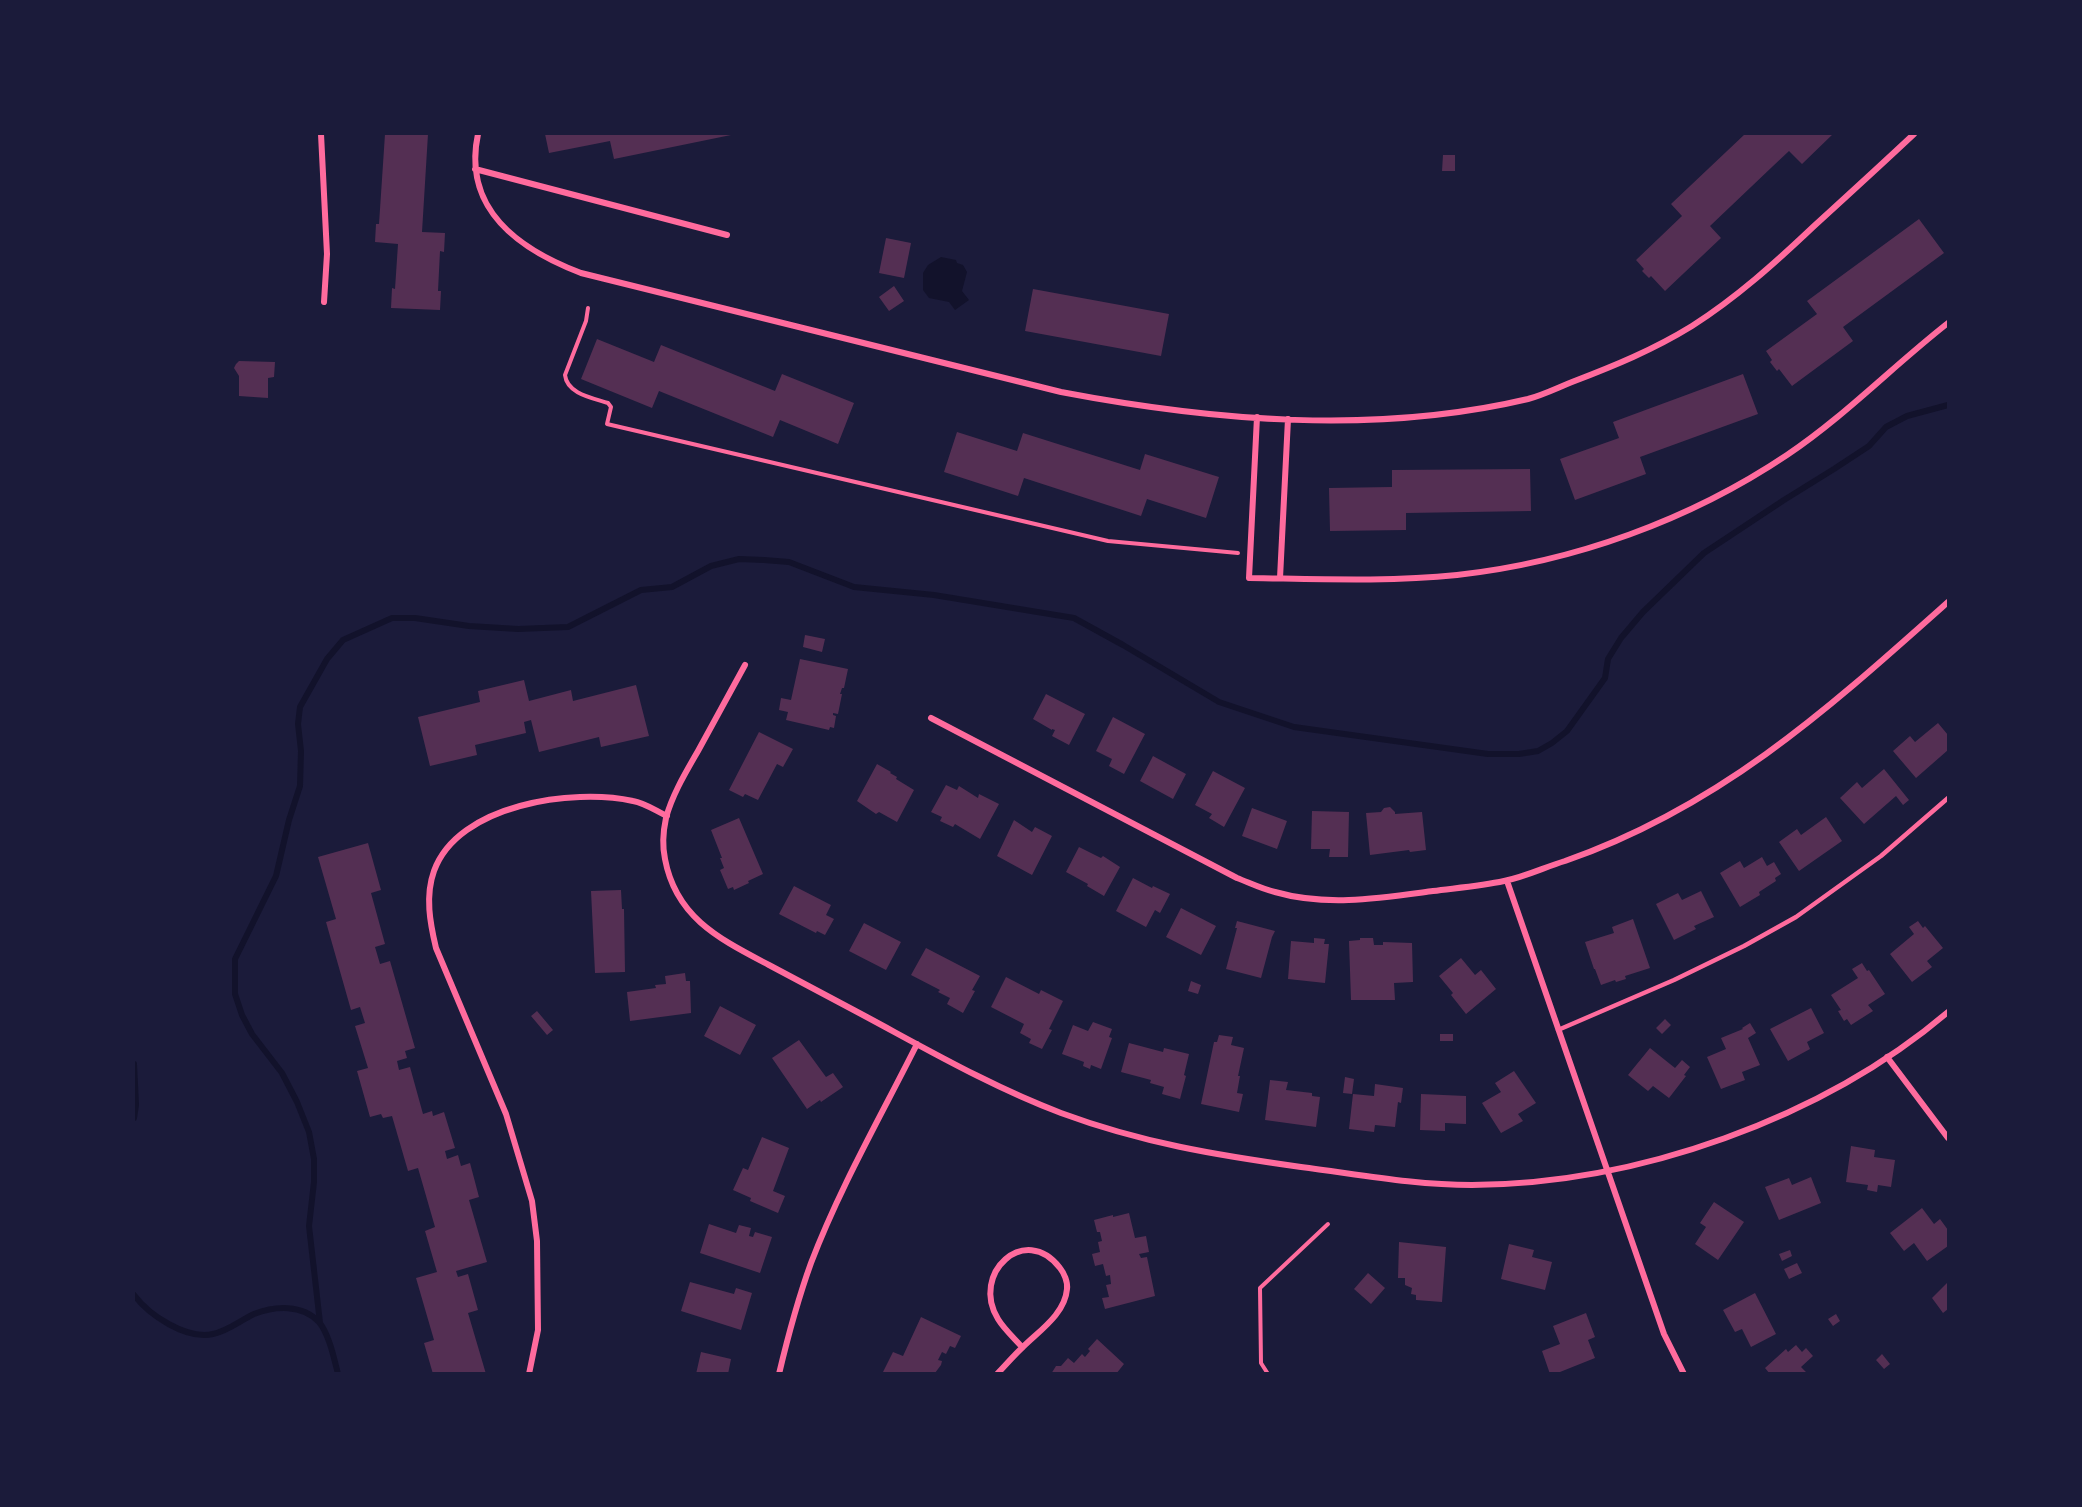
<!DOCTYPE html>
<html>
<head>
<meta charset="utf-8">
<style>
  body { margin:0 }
  #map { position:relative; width:2082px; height:1507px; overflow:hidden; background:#1b1b3a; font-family:"Fira Sans",sans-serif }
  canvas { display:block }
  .frame { position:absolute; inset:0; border:135px solid #1b1b3a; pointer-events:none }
</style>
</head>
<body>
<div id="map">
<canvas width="2082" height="1507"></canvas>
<div class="frame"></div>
</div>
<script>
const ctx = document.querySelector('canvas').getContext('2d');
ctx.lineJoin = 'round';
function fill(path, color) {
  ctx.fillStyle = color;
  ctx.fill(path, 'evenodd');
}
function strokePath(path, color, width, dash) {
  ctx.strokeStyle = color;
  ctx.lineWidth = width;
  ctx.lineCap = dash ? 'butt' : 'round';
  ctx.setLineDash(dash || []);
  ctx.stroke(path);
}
fill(new Path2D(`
  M941 257 956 260 957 263 963 265 967 272 962 291 969 300 955 310 949 302 929 298 923 290V273L928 265Z`), '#12122b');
strokePath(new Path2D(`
  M134 1064 136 1105 134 1118
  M134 1295C149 1315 186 1340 213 1334 228 1331 241 1320 254 1314 275 1306 302 1304 319 1322 329 1334 334 1358 338 1374
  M320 1323 309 1226 314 1182V1159L309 1132 297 1102 282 1073 252 1034 242 1015 235 994V959L276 876 289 820 300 786 301 751 298 724 300 707 327 659 343 640 392 618H415L469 626 518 629 568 627 641 590 672 587 711 566 739 559 764 560 789 562 854 587 934 595 1074 618 1123 645 1219 702 1294 727 1488 754H1519L1538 751 1552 743 1567 731 1605 678 1608 659 1621 638 1643 612 1704 553 1784 500 1834 469 1869 446 1886 427 1907 416 1948 405`), '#12122b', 6);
fill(new Path2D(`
  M385 134H428L422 232 445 233 444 252 440 251 438 291H441L440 310 391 308 392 288 395 289 398 244 375 242 376 224H379Z
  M545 134H731V135L614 159 610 141 549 153Z
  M1745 134H1833L1802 164 1789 151 1772 167 1710 226 1721 238 1665 291 1651 276 1649 278 1642 271 1644 269 1636 260 1682 216 1671 204Z
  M1443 155H1455V171H1442Z
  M1919 219 1944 253 1843 327 1853 341 1792 386 1779 369 1777 371 1770 362 1772 360 1766 351 1817 314 1807 301Z
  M886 238 911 243 904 278 879 273Z
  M894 286 904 301 889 311 879 297Z
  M1033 289 1169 314 1161 356 1025 331Z
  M597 339 654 362 661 345 775 391 782 374 854 403 838 444 780 420 773 437 659 391 652 408 581 379Z
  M239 361 275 362 274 377 268 378V398L239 396V376L234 368 236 364Z
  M1743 374 1758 414 1640 457 1646 474 1575 500 1560 459 1619 438 1613 422Z
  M957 432 1017 451 1023 433 1140 470 1145 454 1219 477 1206 518 1147 499 1141 516 1024 478 1018 496 944 472Z
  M1530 469 1531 511 1406 513V530L1330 531 1329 488 1392 487V470Z
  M805 635 825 639 822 652 803 647Z
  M800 659 848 669 844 688H842L840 694H842L838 714 833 713V715L836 716 834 728 830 727 829 730 786 720 788 712 779 710 781 698 791 700Z
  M524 680 529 701 571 690 573 701 636 685 649 736 601 747 599 737 539 752 531 720 524 722 526 733 475 745 477 755 430 766 418 717 480 702 478 691Z
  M1046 694 1085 714 1069 745 1052 736 1055 730 1052 729V730L1033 719Z
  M1113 717 1145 734 1124 774 1109 766 1112 759 1096 751Z
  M1938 723 1948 735V750L1916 778 1893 751 1910 736 1915 742Z
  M759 732 793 749 783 767 777 764 758 800 745 794 743 797 729 790Z
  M1153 756 1186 774 1173 799 1140 781Z
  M877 764 891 772 890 773 897 777 896 779 914 790 897 822 879 812 876 814 857 801Z
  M1884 769 1909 800 1903 805 1896 796 1864 824 1840 798 1857 782 1862 788Z
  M1213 771 1245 788 1224 827 1209 818 1212 814 1195 805Z
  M946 785 957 790 959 786 978 798 979 794 999 804 980 839 955 824 953 827 940 821 942 817 931 812Z
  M1390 807 1395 812V814L1422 812 1426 850 1410 852 1409 850 1370 855 1366 813 1381 812 1384 808Z
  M1252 808 1287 821 1277 849 1242 836Z
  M1312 811 1349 812 1348 857H1329L1330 849H1311Z
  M1826 817 1842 841 1799 871 1779 842 1797 829 1801 835Z
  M739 818 763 874 748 881 749 883 734 890 733 887 728 889 720 870 724 868 720 858H722L711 830Z
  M1014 820 1032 832 1035 827 1052 836 1032 875 997 856Z
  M368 843 381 890 371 893 385 944 375 947 380 964 390 961 415 1048 405 1051 407 1058 397 1061 399 1070 410 1067 423 1114 432 1111 433 1116 444 1112 455 1148 445 1151 447 1159 458 1155 461 1166 470 1163 479 1197 469 1200 487 1262 456 1271 458 1277 468 1274 478 1310 468 1313 486 1374H433L424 1343 434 1340 416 1278 437 1272 425 1231 435 1227 418 1168 408 1171 392 1116 383 1118 381 1114 370 1117 357 1071 368 1068 355 1026 365 1023 360 1007 351 1010 326 922 336 919 318 857Z
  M1079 847 1101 858 1103 856 1120 867 1104 896 1087 886 1088 884 1066 872Z
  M1762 857 1767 866 1774 862 1781 874 1775 878 1776 881 1759 892 1760 895 1740 907 1720 873 1740 861 1744 868Z
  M1133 878 1152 888 1153 886 1170 894 1160 913 1155 910 1146 927 1116 911Z
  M794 886 831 905 826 915 834 919 825 935 817 931 816 933 779 914Z
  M621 890 622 909H624L625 972 595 973 591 891Z
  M1701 891 1714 917 1694 926 1696 929 1674 940 1656 904 1678 893 1682 900Z
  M1181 908 1216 926 1201 955 1166 937Z
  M1633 919 1650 968 1625 976 1626 979 1616 982 1615 980 1601 985 1595 969H1594L1585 942 1614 933 1612 927Z
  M1237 921 1275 931 1272 937 1261 978 1226 969 1237 928H1235Z
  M1918 921 1923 928 1925 926 1943 948 1927 961 1932 967 1912 982 1890 954 1914 934 1909 927Z
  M864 923 901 942 886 970 849 951Z
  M1314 938 1325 939 1324 944H1329L1325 983 1288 979 1291 941 1314 943Z
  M1360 938H1373L1374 945H1383V942L1412 943 1413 982 1394 983 1395 1000H1351L1349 941 1360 940Z
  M926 948 980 976 972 990 975 991 963 1013 947 1004 950 998 938 992 940 990 911 975Z
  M1461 958 1475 975 1481 970 1496 989 1466 1014 1451 995 1453 993 1439 976Z
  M1862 963 1867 971 1869 970 1885 994 1868 1005 1873 1011 1851 1025 1847 1019 1844 1021 1838 1011 1841 1010 1831 995 1858 978 1852 969Z
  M685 973 686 981H690L691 1013 630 1021 627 992 656 988 655 985 666 984 665 976Z
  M1006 977 1039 994 1041 990 1063 1001 1049 1029 1052 1030 1042 1049 1029 1043 1031 1039 1020 1033 1024 1024 991 1007Z
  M1191 981 1201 985 1198 994 1188 991Z
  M720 1006 756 1025 740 1055 704 1036Z
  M1811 1008 1824 1033 1807 1042 1810 1049 1788 1061 1770 1029Z
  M537 1011 553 1030 547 1035 531 1016Z
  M1665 1019 1671 1025 1662 1034 1656 1028Z
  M1093 1022 1112 1029 1109 1037 1112 1038 1101 1069 1091 1065 1090 1069 1083 1066 1084 1062 1062 1054 1073 1025 1088 1031Z
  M1750 1023 1756 1033 1748 1038 1760 1065 1742 1072 1745 1080 1721 1089 1707 1057 1726 1049 1721 1038 1743 1029 1742 1028Z
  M1440 1034H1453V1041H1440Z
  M1219 1035 1233 1037 1231 1045 1244 1048 1238 1076H1240L1237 1093 1243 1094 1239 1112 1201 1104 1214 1042H1217Z
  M799 1040 826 1077 833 1073 843 1087 821 1102 820 1100 807 1109 772 1058Z
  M1129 1043 1163 1052 1164 1048 1189 1054 1184 1075 1186 1076 1180 1099 1162 1094 1164 1087 1150 1083 1151 1080 1121 1072Z
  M1650 1048 1675 1068 1682 1060 1690 1067 1684 1075 1686 1076 1669 1098 1653 1086 1648 1091 1628 1075Z
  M1514 1071 1536 1103 1518 1114 1523 1121 1501 1133 1482 1103 1501 1092 1495 1083Z
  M1345 1077 1354 1079 1352 1094 1343 1093Z
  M1270 1080 1288 1082 1286 1090 1312 1093V1096L1320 1097 1316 1127 1265 1120Z
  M1375 1084 1403 1088 1401 1103 1398 1102 1395 1127 1375 1125 1374 1132 1349 1129 1353 1094 1374 1096Z
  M1421 1094 1466 1096V1124L1445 1123V1131L1420 1130Z
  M762 1137 789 1148 773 1191 785 1196 778 1213 750 1201 751 1198 733 1190 743 1168 748 1170Z
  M1851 1146 1875 1150 1874 1157 1895 1160 1891 1187 1878 1185 1877 1192 1867 1190 1868 1185 1846 1182Z
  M1811 1177 1821 1203 1779 1220 1765 1187 1789 1178 1792 1185Z
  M1714 1202 1744 1222 1718 1260 1695 1244 1706 1227 1700 1223Z
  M1922 1208 1934 1224 1940 1219 1948 1230V1246L1927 1261 1914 1243 1904 1251 1890 1233Z
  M1129 1213 1135 1238 1146 1236 1149 1252 1139 1254 1141 1258 1147 1257 1155 1296 1105 1309 1102 1298 1109 1297 1106 1285 1111 1284 1110 1275 1106 1276 1103 1264 1095 1266 1092 1254 1100 1252 1098 1242 1102 1241 1100 1232H1097L1094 1220 1113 1215V1217Z
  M709 1224 736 1233 739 1225 751 1228 749 1236 753 1237 755 1232 772 1237 760 1273 700 1253Z
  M1399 1242 1446 1247 1442 1302 1416 1300V1295L1411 1294 1412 1288 1405 1285V1278H1398Z
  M1509 1244 1534 1250 1532 1257 1552 1262 1545 1290 1501 1279Z
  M1790 1250 1792 1256 1782 1261 1779 1254Z
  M1797 1263 1802 1273 1789 1279 1784 1269Z
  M1368 1273 1385 1288 1371 1304 1354 1289Z
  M690 1282 734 1294 736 1288 752 1293 741 1330 681 1311Z
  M1948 1282V1309L1943 1313 1932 1298Z
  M1755 1293 1776 1334 1751 1347 1742 1329 1735 1332 1723 1310Z
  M1586 1313 1595 1337 1588 1340 1595 1358 1555 1374H1550L1542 1351 1560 1344 1553 1326Z
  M1836 1314 1840 1321 1833 1326 1828 1319Z
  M921 1317 961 1336 955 1348 950 1346 946 1354 942 1352 938 1360 942 1361 941 1365 935 1373 882 1374 893 1352 903 1356Z
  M1097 1339 1124 1364 1116 1374H1051L1056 1366H1061L1068 1358 1074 1363 1082 1354 1085 1357 1090 1351 1088 1349Z
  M1796 1345 1802 1352 1806 1348 1813 1356 1801 1367 1808 1374H1770L1765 1368 1786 1349 1788 1352Z
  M701 1352 731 1359 728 1374H696Z
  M1882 1354 1890 1364 1884 1369 1876 1360Z`), '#542f53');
strokePath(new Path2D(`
  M588 308 586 321 565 375C567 394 593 398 608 403L611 407 607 424 1108 541 1238 553
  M1268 1374 1261 1363 1260 1288 1328 1224`), '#ff6b9d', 4);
strokePath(new Path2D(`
  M1558 1030 1674 980 1744 946 1796 917 1881 856 1948 798`), '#ff6b9d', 4.5);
strokePath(new Path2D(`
  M321 134 327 254 324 302
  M478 134C462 209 518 249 581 273L1061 392C1213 421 1376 435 1528 399 1543 395 1557 388 1572 382 1614 366 1653 350 1692 326 1736 298 1775 263 1813 227 1847 196 1881 165 1914 134
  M475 169 727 235
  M1257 417 1249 578C1318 579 1388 582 1457 575 1574 562 1690 520 1787 455 1845 416 1893 366 1948 323
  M1280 578 1288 419
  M745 665C729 694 713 723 698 751 686 772 672 795 666 818 663 832 662 845 665 859 676 918 720 939 769 965 795 979 822 993 848 1007 918 1044 987 1085 1061 1113 1142 1143 1216 1155 1301 1167 1357 1174 1414 1185 1472 1185 1637 1184 1822 1119 1948 1012
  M931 718 1237 878C1250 883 1262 889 1275 892 1327 907 1381 898 1433 891 1456 888 1481 886 1504 881 1525 877 1545 867 1565 861 1720 807 1828 709 1948 602
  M1507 881 1664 1334 1684 1374
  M1887 1057 1948 1138
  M529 1374 538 1330 537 1241 532 1201 506 1114 436 948C430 923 425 896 434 871 458 804 573 788 633 801 645 803 656 811 667 816
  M779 1374C788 1336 798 1299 811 1263 840 1187 881 1116 917 1044
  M997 1374C1006 1365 1014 1355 1023 1347 1039 1331 1065 1314 1067 1289 1068 1282 1064 1273 1060 1268 1025 1222 970 1274 998 1319 1004 1329 1014 1338 1022 1347`), '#ff6b9d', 6);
</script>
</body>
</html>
